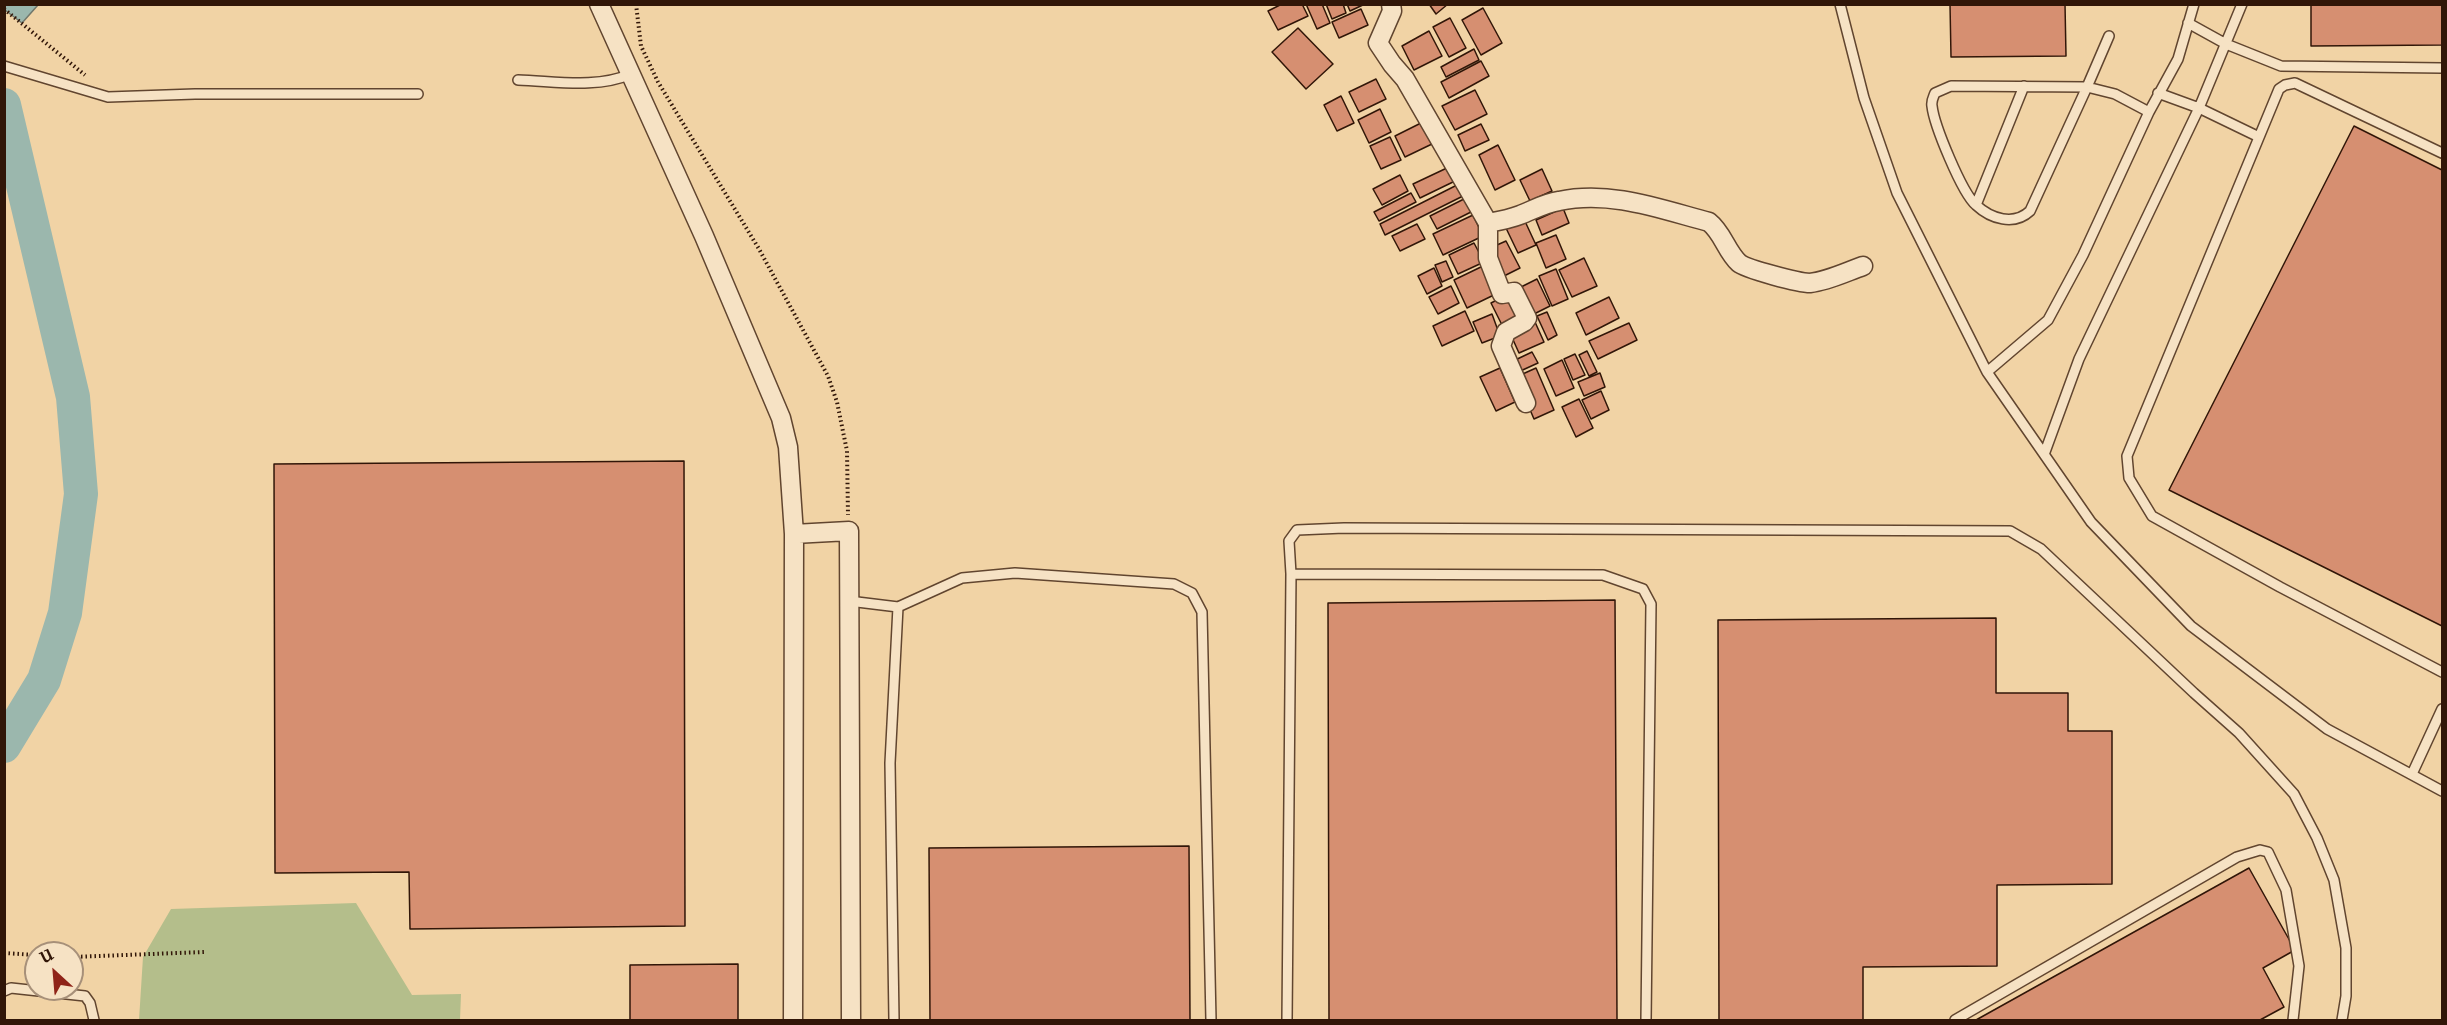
<!DOCTYPE html>
<html>
<head>
<meta charset="utf-8">
<style>
  body { margin:0 }
  #map { position:relative; width:2447px; height:1025px; overflow:hidden; background:#f1d3a5; font-family:"IM FELL French Canon",serif }
  canvas { display:block }
  .frame { position:absolute; inset:0; border:6px solid #311608; pointer-events:none }
  .north { position:absolute; left:24px; top:941px; width:60px; height:60px; box-sizing:border-box; background:#f6e2c4; border:2px solid #a79079; border-radius:50%; rotate:334deg; font-size:16px; font-weight:700; line-height:24px; text-align:center; color:#311608 }
  .north::after { content:''; display:block; margin:auto; width:21px; height:27px; background:#8f2418; clip-path:polygon(50% 0,100% 100%,50% 72%,0 100%) }
</style>
</head>
<body>
<div id="map">
<canvas width="2447" height="1025"></canvas>
<div class="frame"></div>
<div class="north">U</div>
</div>
<script>
const ctx = document.querySelector('canvas').getContext('2d');
ctx.lineJoin = 'round';
function fill(path, color) {
  ctx.fillStyle = color;
  ctx.fill(path, 'evenodd');
}
function strokePath(path, color, width, dash) {
  ctx.strokeStyle = color;
  ctx.lineWidth = width;
  ctx.lineCap = dash ? 'butt' : 'round';
  ctx.setLineDash(dash || []);
  ctx.stroke(path);
}
fill(new Path2D(`
  M356 903 412 995 461 994 460 1020H139L143 957 171 909Z`), '#b4be8b');
const water = new Path2D(`
  M4 5 5 4 38 5 22 23 5 10Z`);
fill(water, '#9bb7ad');
strokePath(water, '#71776b', 1.5);
strokePath(new Path2D(`
  M4 105 73 397 81 494 65 613 44 680 4 746`), '#9bb7ad', 34);
const building = new Path2D(`
  M1282 4H1302L1308 16 1278 30 1268 11Z
  M1306 4H1322L1330 23 1317 29Z
  M1326 4H1343L1346 13 1332 19Z
  M1347 4H1365L1350 11Z
  M1429 4H1448L1436 14Z
  M1950 4H2065L2066 56 1951 57Z
  M2311 4H2442V45L2311 46Z
  M1483 8 1502 43 1481 55 1462 20Z
  M1361 9 1368 25 1339 38 1332 22Z
  M1450 18 1466 48 1449 57 1433 27Z
  M1298 28 1333 64 1306 89 1272 52Z
  M1429 31 1442 56 1414 70 1402 46Z
  M1474 49 1479 60 1446 77 1441 67Z
  M1481 61 1489 76 1449 98 1441 82Z
  M1376 79 1386 99 1359 112 1349 92Z
  M1475 90 1487 114 1455 130 1442 106Z
  M1341 96 1354 123 1337 131 1324 105Z
  M1380 109 1391 132 1369 143 1358 120Z
  M1421 123 1432 144 1405 157 1395 136Z
  M1481 124 1489 140 1465 151 1458 135Z
  M2354 126 2442 170V626L2169 490Z
  M1390 137 1401 160 1381 169 1370 146Z
  M1498 145 1515 180 1495 190 1479 155Z
  M1449 167 1455 181 1420 198 1413 184Z
  M1542 169 1552 191 1530 201 1520 180Z
  M1400 175 1408 191 1382 205 1373 189Z
  M1459 184 1465 195 1385 235 1380 224Z
  M1411 193 1416 202 1379 221 1374 212Z
  M1466 198 1473 211 1437 229 1430 216Z
  M1563 208 1569 223 1542 235 1536 220Z
  M1473 215 1483 236 1443 255 1433 234Z
  M1523 217 1536 245 1518 253 1505 226Z
  M1417 224 1425 239 1400 251 1392 236Z
  M1556 235 1566 259 1546 268 1536 243Z
  M1506 241 1520 268 1502 277 1488 249Z
  M1474 243 1484 262 1458 274 1449 255Z
  M1584 258 1597 286 1572 297 1559 270Z
  M1446 261 1453 277 1442 282 1435 265Z
  M1485 265 1498 293 1467 308 1454 280Z
  M1434 268 1442 286 1427 294 1418 276Z
  M1556 269 1568 299 1552 306 1539 276Z
  M1537 279 1550 306 1532 315 1519 288Z
  M1451 286 1459 303 1438 314 1429 297Z
  M1509 294 1522 320 1504 329 1491 303Z
  M1609 297 1619 318 1586 335 1576 313Z
  M1465 311 1474 331 1442 346 1433 326Z
  M1547 312 1557 335 1548 340 1537 316Z
  M1492 314 1500 336 1482 343 1473 322Z
  M1535 322 1544 342 1519 353 1510 333Z
  M1629 323 1637 340 1598 359 1589 341Z
  M1587 351 1597 372 1589 376 1579 355Z
  M1532 352 1538 363 1516 373 1511 362Z
  M1575 354 1585 375 1573 380 1564 359Z
  M1562 360 1574 388 1556 396 1544 369Z
  M1500 368 1515 402 1496 411 1480 377Z
  M1536 368 1554 410 1534 419 1516 377Z
  M1600 373 1605 387 1584 396 1578 382Z
  M1601 391 1609 410 1591 419 1582 400Z
  M1579 399 1593 428 1576 437 1562 407Z
  M684 461 685 926 410 929 409 872 275 873 274 464Z
  M1615 600 1617 1020H1329L1328 603Z
  M1996 618V693H2068V731H2112V884L1997 885V966L1863 967V1020H1719L1718 620Z
  M1189 846 1190 1020H930L929 848Z
  M2249 868 2295 950 2263 968 2284 1007 2260 1020H1976Z
  M738 964V1020H630V965Z`);
fill(building, '#d68f71');
strokePath(building, '#311608', 1.5);
const service = new Path2D(`
  M1840 4 1864 98 1897 193 1987 372 2091 522 2191 626 2327 729 2442 791
  M2188 23 2226 44 2281 66 2442 68
  M2109 36 2087 87 1951 86 1935 93C1933 98 1931 101 1932 106 1934 125 1962 193 1976 205 1991 219 2014 226 2030 211L2087 87 2115 94 2149 112
  M4 66 108 97 195 94H418
  M518 80C555 81 596 89 631 74
  M2158 93 2199 108 2259 137
  M2442 153 2295 83 2285 85 2279 89 2127 456 2129 478 2152 516 2280 587 2442 672
  M1976 205 2024 86
  M1987 372 2048 320 2083 255 2149 112 2178 59 2194 4
  M2045 452 2079 359 2199 108 2242 4
  M1291 574 1603 575 1643 589 1651 604 1646 1020
  M849 601 898 607 890 763 894 1020
  M898 607 962 578 1015 573 1174 584 1192 593 1202 612 1211 1020
  M2412 774 2442 709
  M4 991 11 988 85 996 90 1003 94 1020
  M1287 1020 1291 574 1289 541 1297 530 1344 528 2010 531 2041 549 2194 693 2239 733 2294 794 2317 838 2334 880 2346 948V996L2342 1020
  M1955 1020 2237 857 2260 850 2268 852 2286 890 2299 966 2293 1020`);
const minor = new Path2D(`
  M599 4 704 236 781 418 788 447 794 534 793 1020
  M1391 4 1392 11 1378 43 1392 64 1405 79 1488 223C1499 221 1510 219 1520 215 1533 210 1545 203 1559 201 1610 190 1660 209 1709 222 1723 233 1726 251 1739 263 1746 269 1799 283 1810 283 1828 281 1846 272 1863 266
  M1488 223V258L1502 294 1514 292 1527 318 1524 322 1506 332 1501 346 1526 403
  M794 534 849 531 851 1020`);
strokePath(service, '#61452f', 12);
strokePath(minor, '#61452f', 21);
strokePath(new Path2D(`
  M636 4 641 46 658 82 759 249 828 376 837 402 847 451 848 515
  M4 9 85 75
  M4 953 36 955
  M72 957 204 952`), '#311608', 4, [1.5, 3]);
strokePath(service, '#f6e2c4', 9);
strokePath(minor, '#f6e2c4', 18);
</script>
</body>
</html>
